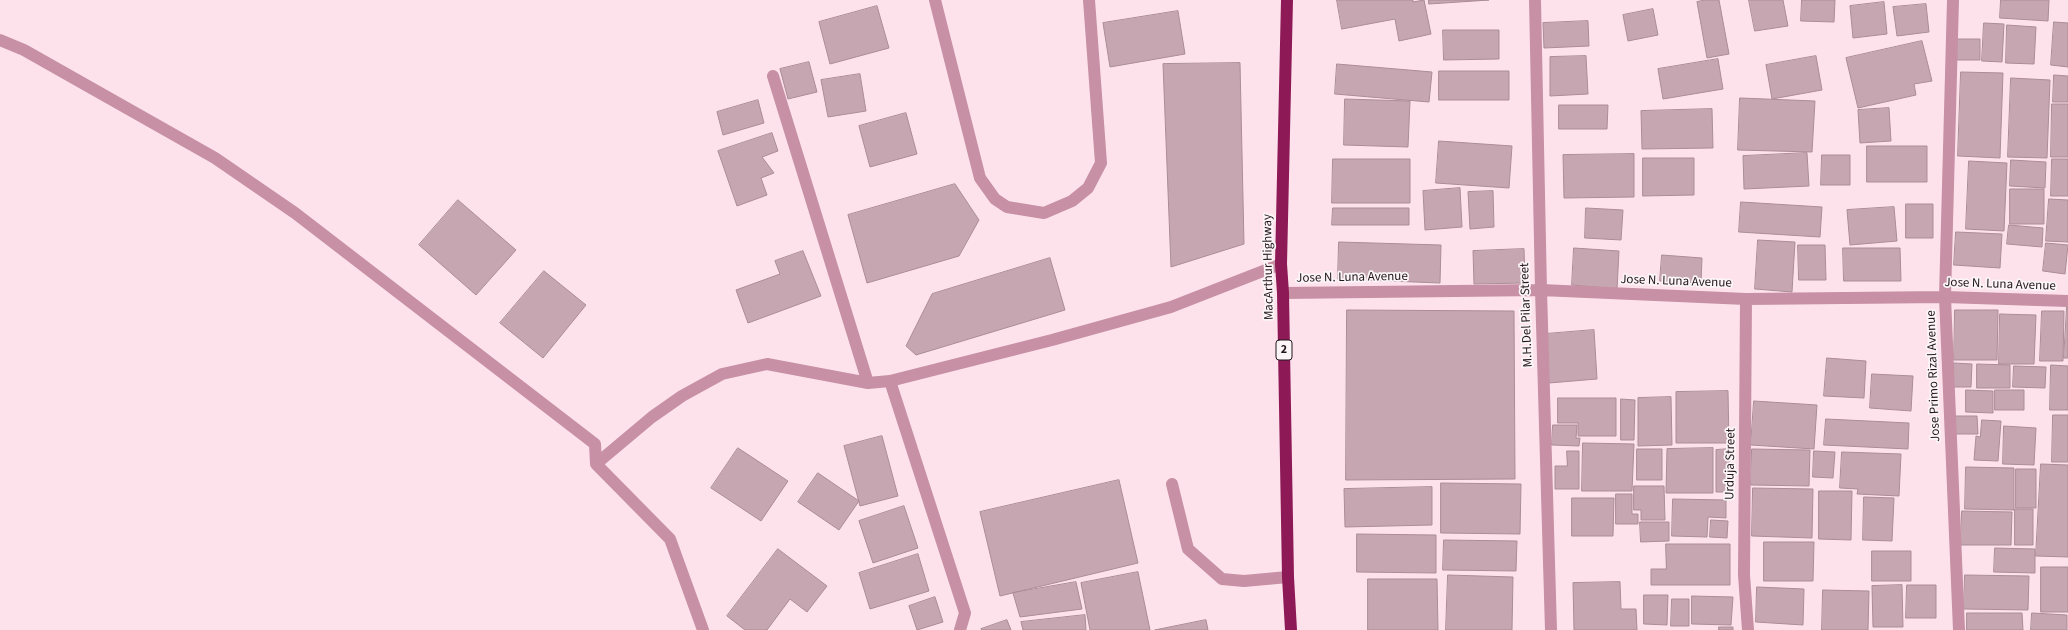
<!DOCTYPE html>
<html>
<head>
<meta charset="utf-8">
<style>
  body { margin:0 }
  canvas { display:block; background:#fde2ec }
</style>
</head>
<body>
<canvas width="2068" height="630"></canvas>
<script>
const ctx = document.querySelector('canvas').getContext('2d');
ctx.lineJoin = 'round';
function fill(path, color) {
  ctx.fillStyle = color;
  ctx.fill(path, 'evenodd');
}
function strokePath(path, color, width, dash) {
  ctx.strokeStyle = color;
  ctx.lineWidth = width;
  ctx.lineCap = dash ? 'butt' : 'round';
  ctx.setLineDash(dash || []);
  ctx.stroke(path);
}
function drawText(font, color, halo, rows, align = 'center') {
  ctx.font = font + ' "Source Sans 3",sans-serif';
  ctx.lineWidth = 3.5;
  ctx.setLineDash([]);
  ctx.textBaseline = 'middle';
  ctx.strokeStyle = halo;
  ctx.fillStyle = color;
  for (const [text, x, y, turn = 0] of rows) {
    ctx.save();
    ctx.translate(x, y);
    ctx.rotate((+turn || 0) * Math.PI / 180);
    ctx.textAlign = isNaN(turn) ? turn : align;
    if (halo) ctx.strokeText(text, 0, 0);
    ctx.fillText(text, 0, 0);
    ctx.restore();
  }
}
const building = new Path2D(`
  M1337 0H1413V2L1424 0 1431 34 1399 41 1395 19 1342 29Z
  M1429 0H1489L1429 4Z
  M1705 0H1719L1729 54 1707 58 1697 2Z
  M1749 0H1783L1788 26 1755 31Z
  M1802 0H1835L1834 22 1801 21Z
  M2001 0H2049L2048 21 2000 18Z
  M1884 2 1887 34 1853 38 1850 6Z
  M1926 4 1929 32 1897 36 1893 7Z
  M877 6 889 48 830 64 819 22Z
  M1653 9 1658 35 1628 41 1623 15Z
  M1178 11 1185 54 1110 67 1103 23Z
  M1588 21 1589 46 1544 48 1543 23Z
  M2054 22 2068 23V67L2051 65Z
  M1984 23 2004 24 2002 62 1982 61Z
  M2007 25 2036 27 2034 64 2006 63Z
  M1443 30H1499V59L1444 60Z
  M1957 39H1980V60H1957Z
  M1922 41 1932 81 1914 84 1916 95 1858 108 1846 58Z
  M1586 56 1588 94 1550 96V57Z
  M1816 56 1822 90 1772 99 1766 65Z
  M1718 59 1723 89 1663 99 1658 69Z
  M809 62 817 92 788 99 780 69Z
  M1240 63 1244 244 1171 267 1163 64Z
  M1337 64 1432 72 1429 102 1335 94Z
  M1439 71H1509V100H1439Z
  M1961 72 2003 73 2000 158 1958 156Z
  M860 74 866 111 828 117 821 80Z
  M2054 75 2068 76V102H2053Z
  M2011 78 2050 80 2047 158 2008 157Z
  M1740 98 1815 101 1812 152 1738 150Z
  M1345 99 1410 101 1408 147 1344 145Z
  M758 100 764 123 723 135 717 112Z
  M2052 104H2068V157H2051Z
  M1559 105H1608L1607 129H1559Z
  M1889 108 1891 141 1860 143 1858 110Z
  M1712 109 1713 148 1642 149 1641 111Z
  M906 113 917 154 870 167 859 126Z
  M772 133 778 151 762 157 774 173 761 178 767 195 737 206 718 151Z
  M1439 141 1512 146 1509 188 1436 183Z
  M1867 146H1927V182H1867Z
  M1807 153 1809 186 1744 189 1743 156Z
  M1634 154V197L1564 198 1563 155Z
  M1822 155H1850V185H1821Z
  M1643 158H1694V195L1643 196Z
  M1333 159H1410V203H1332Z
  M2052 159H2068V196H2051Z
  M2011 160 2046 162 2045 188 2010 186Z
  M1969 161 2007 163 2004 231 1966 229Z
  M955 184 979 220 959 256 867 283 848 215Z
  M1460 188 1462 227 1425 230 1423 191Z
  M2010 189H2044V224H2010Z
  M1493 191 1494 227 1470 229 1468 192Z
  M2049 199 2068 200V242L2046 241Z
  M458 200 516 250 476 295 419 245Z
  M1741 202 1822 207 1820 237 1739 232Z
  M1906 204H1933V238H1906Z
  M1894 207 1897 241 1850 245 1847 210Z
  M1333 208H1409V225H1332Z
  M1586 208 1623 210 1621 240 1585 238Z
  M2009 225 2043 228 2042 247 2007 244Z
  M1956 232 2002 234 2000 268 1954 265Z
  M1758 240 1795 242 1792 292 1755 289Z
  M1339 242 1441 245 1440 283 1338 279Z
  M2046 243 2068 245 2065 274 2043 271Z
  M1798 245H1825L1826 280H1799Z
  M1574 248 1619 251 1617 289 1572 285Z
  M1843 248H1900L1901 281H1844Z
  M1524 249 1525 283 1474 284 1473 251Z
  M803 251 821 296 748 323 736 290 780 274 775 261Z
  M1662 255 1702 258 1701 283 1660 281Z
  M1050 258 1065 310 916 355 906 346 932 294Z
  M544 271 586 305 543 358 500 323Z
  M2067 307H2068V358H2064Z
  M1347 310 1514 311 1515 479 1346 480Z
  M1955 310H1998L1997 360H1954Z
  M2042 311H2064L2063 361H2040Z
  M2000 314 2036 315 2034 364H1999Z
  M1594 330 1597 379 1549 383 1545 334Z
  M1827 358 1866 361 1864 398 1824 396Z
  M1954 363 1972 364 1971 387H1953Z
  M1977 364 2010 365V388H1977Z
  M2051 365 2068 366V410H2050Z
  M2014 366 2046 367 2045 388 2013 387Z
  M1872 374 1913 376 1911 411 1870 408Z
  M1966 390 1993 391V413L1966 412Z
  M1995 390H2024V410H1995Z
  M1728 391 1729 443H1676V392Z
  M1671 397 1672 445 1638 446V398Z
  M1558 398H1616V436H1578V423H1558Z
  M1621 399 1635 400 1634 440H1621Z
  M1754 401 1817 405 1814 449 1751 445Z
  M2053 415H2068V462H2052Z
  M1955 416H1977L1978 434H1955Z
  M1826 419 1909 423 1908 449 1824 445Z
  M1982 420 2001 421 1998 461 1974 460 1976 436 1980 437Z
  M1553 425H1577L1576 438H1580L1579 446 1552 445Z
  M2004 426 2036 428 2034 465 2003 464Z
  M882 436 898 496 860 506 844 446Z
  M1583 443 1634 444 1632 491H1582Z
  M738 448 788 481 761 521 711 488Z
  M1713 448V493H1666L1667 449Z
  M1637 449H1662V480H1637Z
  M1729 449V492H1716V450Z
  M1752 449 1810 450 1809 486 1751 485Z
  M1567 451H1579V489H1555V466H1567Z
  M1814 451 1835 452 1833 478 1813 477Z
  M1842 452 1901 454 1899 496 1857 494 1858 489 1840 488Z
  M2041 464 2068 465V557L2036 556Z
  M1966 467 2014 468V510L1965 509Z
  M2016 469H2036V508H2016Z
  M818 473 859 501 839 530 798 502Z
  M1119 480 1138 563 1000 596 980 512Z
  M1441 483 1521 484 1520 534 1441 533Z
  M1634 486H1664L1665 520H1641V510H1634Z
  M1432 487V525L1345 527 1344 489Z
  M1753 488 1813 489 1812 538 1752 536Z
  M1819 491H1852L1851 540 1819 539Z
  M1616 494H1632V514H1638V524H1616Z
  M1864 497 1894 498 1892 541 1863 540Z
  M1572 498H1614L1613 536H1572Z
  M1673 499 1726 500V518L1708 517 1707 537 1672 536Z
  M904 506 918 548 873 563 859 521Z
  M2015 509H2033V545H2015Z
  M1962 511 2012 512 2011 545H1961Z
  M1711 520 1728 521 1727 538 1710 537Z
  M1640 522H1669V541L1641 542Z
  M1357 534 1436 535V573L1357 572Z
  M1444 540 1517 541 1516 571 1443 570Z
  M1764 542H1814L1813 581H1764Z
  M1666 544H1730V585H1651V569H1666Z
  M1995 548 2035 549V573L1994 572Z
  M778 549 827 586 807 612 790 599 767 630H745L727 616Z
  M1872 551H1911V581H1872Z
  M918 554 929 591 870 609 859 573Z
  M2041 567H2068V612H2041Z
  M1138 572 1150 630H1090L1081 583Z
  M1448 575 1513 577 1512 630H1446Z
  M1965 575 2029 576 2028 610 1964 609Z
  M1368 579H1437L1438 630H1368Z
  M1076 582 1082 609 1020 617 1013 593Z
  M1620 582 1621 609H1636L1637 630H1574L1573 583Z
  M1902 585 1903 627H1873L1872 586Z
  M1907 585H1936V618H1906Z
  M1757 587 1804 589 1803 625 1756 622Z
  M1823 590 1869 591 1868 630H1822Z
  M1644 595H1668L1667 625 1644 624Z
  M1692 596 1733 597 1731 625 1692 624Z
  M935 597 943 622 917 630 909 606Z
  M1672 599H1689V626H1671Z
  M1967 613H2022L2023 630H1967Z
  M2032 613 2067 615V630H2031Z
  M1085 615 1086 630H1023L1021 622Z
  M1007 620 1011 630H982L981 629Z
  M1206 620 1208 630H1155Z
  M1719 627H1733V630H1719Z`);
fill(building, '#c5a6b1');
strokePath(building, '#ab8c97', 1);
strokePath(new Path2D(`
  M935 0 980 178 995 199 1007 207 1044 213 1072 201 1088 188 1101 163 1089 0
  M1535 0 1541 290 1551 630
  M1953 0 1945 297 1959 630
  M0 40 24 50 215 158 295 213 595 444 596 464 670 539 703 630
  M773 76 868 383 890 381 1052 340 1171 307 1281 264
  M1283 293 1541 290 1746 299 1945 297 2068 301
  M1746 299 1744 575 1748 630
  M890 381 965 613 960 630
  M596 464 652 417 682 396 722 374 767 364 868 383
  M1172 484 1188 549 1222 579 1244 581 1288 577`), '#c790a5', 12);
strokePath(new Path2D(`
  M1287 0 1281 264 1283 293 1288 577 1291 630`), '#8e1957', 12);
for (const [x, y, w] of [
  [1284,350,16]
]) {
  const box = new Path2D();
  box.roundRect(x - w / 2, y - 10, w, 20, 3);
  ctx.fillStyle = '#fcf5f8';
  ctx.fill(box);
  strokePath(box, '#21161a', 1);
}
drawText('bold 12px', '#21161a', null, [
  ["2",1284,350]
]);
drawText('13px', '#21161a', '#fcf5f8', [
  ["MacArthur Highway",1269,267,-91],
  ["Jose N. Luna Avenue",1352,278,-1],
  ["Jose N. Luna Avenue",1676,282,2],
  ["Jose N. Luna Avenue",2000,285,2],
  ["M.H.Del Pilar Street",1527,315,-92],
  ["Jose Primo Rizal Avenue",1934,376,-92],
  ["Urduja Street",1731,464,-89]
]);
</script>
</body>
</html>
